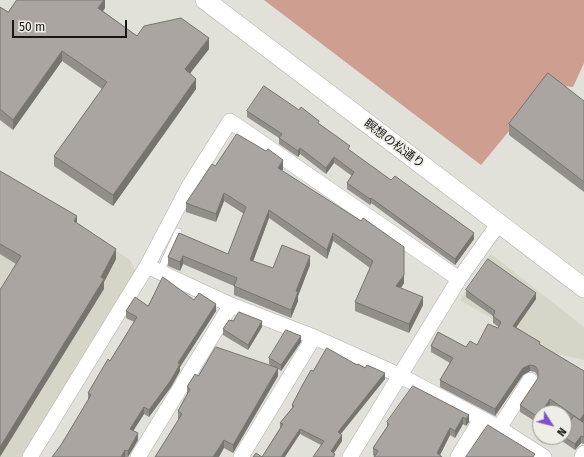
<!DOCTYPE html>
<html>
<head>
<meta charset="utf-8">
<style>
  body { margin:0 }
  #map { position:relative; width:584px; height:457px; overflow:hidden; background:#e1e0d9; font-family:"Fira Sans",sans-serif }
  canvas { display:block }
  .north { position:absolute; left:532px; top:405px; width:40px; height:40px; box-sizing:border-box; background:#eeede6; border:1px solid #989792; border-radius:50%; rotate:126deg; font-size:11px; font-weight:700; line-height:16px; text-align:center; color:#171614 }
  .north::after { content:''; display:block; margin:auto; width:14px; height:18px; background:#7f52cb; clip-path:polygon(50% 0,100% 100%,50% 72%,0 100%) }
  .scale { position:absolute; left:12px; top:20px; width:115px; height:18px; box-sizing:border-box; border:2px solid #171614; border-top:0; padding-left:5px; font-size:12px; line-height:14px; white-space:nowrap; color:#171614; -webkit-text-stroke:3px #eeede6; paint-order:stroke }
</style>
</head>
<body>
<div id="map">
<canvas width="584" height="457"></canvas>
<div class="north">N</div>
<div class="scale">50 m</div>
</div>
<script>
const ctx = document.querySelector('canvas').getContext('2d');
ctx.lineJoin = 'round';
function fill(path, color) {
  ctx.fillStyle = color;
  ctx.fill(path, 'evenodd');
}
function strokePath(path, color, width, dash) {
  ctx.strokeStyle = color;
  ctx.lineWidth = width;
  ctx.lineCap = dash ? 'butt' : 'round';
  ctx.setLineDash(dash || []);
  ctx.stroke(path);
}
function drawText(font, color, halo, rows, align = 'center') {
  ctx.font = font + ' "Fira Sans","Noto Sans JP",sans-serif';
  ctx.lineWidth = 3.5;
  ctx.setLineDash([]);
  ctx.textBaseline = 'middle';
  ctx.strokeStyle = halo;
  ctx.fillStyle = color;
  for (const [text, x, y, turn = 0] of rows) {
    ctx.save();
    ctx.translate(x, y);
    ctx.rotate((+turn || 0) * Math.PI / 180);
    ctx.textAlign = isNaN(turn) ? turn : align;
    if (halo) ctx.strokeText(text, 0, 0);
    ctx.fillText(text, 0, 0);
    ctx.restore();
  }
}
fill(new Path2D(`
  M0 173 130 260 136 272 25 457H0Z
  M491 254 584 327V360L549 352 460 300Z`), '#d7d5c7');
fill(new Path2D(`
  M264 0H584V63L573 87 548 84 481 165Z`), '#ce9e91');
const service = new Path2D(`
  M160 272 178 232`);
const minor = new Path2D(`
  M147 266 231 305 314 337 399 375 499 428 544 457
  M499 428 530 380
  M30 457 147 266 189 186 230 121 459 279
  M138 457 231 305
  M241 457 314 337
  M350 457 459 279 499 223
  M458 457 481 419
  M582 457 584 453`);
const tertiary = new Path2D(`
  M205 0 584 288`);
strokePath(service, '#b0afa9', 8);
strokePath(minor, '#b0afa9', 16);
strokePath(tertiary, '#b0afa9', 20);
strokePath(service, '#fff', 7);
strokePath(minor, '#fff', 15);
strokePath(tertiary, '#fff', 19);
fill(new Path2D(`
  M105 0V8L103 11 137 36 209 49 190 73 196 89 113 206 54 166V156L102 89 62 61 13 130 0 120V7L8 12Z
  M584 101V192L509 135V124Z
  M247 111 319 124 350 151 474 239 455 265 371 203 370 205 347 189V183L352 176 334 163 326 174 300 154 298 157 279 144V138L247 117Z
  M266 151 283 169 282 171 404 283 401 288 423 305 409 333 355 311V302L370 268 333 241 327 259 269 218 253 262 273 268 310 265 298 296V301L291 318 234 295V286L183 264 180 271 168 266V257L179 233 228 254 244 214 224 201 216 222 186 212V203L215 166Z
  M0 171 77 223 116 259 104 282V289L16 264 0 254Z
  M466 290 536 299 516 327 540 345 584 371V421L583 423H584V444L581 443 575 450 562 441V437H564V431L571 420 564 415V413H561L550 406 545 413H540L538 423 520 412V405L538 378V376L535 372 530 371 523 375 495 416 440 387V380L450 363 431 352V346L466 347 477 345 498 328 499 327 493 323V316L466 297Z
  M194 300 216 311 180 367V371L171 387 149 417 144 414 133 431 138 440 128 457H125L61 445 88 400V393L110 361 134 322 126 318V311L148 306Z
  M233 321 262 327 248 350 223 335V329Z
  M301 342 281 371 278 369V376L233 453 224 448 178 419V411L187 395V387L198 376 274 367 269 364V358Z
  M357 365 385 379 341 434 342 441 334 453 335 457 321 445 300 434 262 457 280 428V423L292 408V405L313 371Z
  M469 415V422L466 426 463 424 455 438 450 435 440 455 442 457H374V456L373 455V448L387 427V422Z`), '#928e8a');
fill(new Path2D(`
  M104 0H105V8L98 18V8Z
  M209 38V49L185 80V69Z
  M62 51V61L13 130V120Z
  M196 79V89L113 206V195Z
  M300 148V154L298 157V151Z
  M334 157V163L326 174V168Z
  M283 160V169L278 177V168Z
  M224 193V201L216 222V214Z
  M371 198V203L370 205V199Z
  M269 210V218L250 269V260Z
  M77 216V226L74 221Z
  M333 233V241L327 259V250Z
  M474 233V239L455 265V259Z
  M116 249V259L104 282V289L0 457V447L101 277Z
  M183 256V264L180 271V262Z
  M310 256V265L298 296V301L291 318V310L296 291Z
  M404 275V283L396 295V286Z
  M536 293V299L513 332V326Z
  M423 297V305L409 333V324Z
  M216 304V311L180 367V371L171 387 149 417V410L178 363Z
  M262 321V327L248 350V345Z
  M301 336V342L281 371V365Z
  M530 365V371L523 375 495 416V409L523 368Z
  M278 368V376L233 453V445Z
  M385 373V379L338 437V432Z
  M550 399V406L545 413H541Z
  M144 407V414L130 436V429Z
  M540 414V421L538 423V417Z
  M584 414V421L580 426V420Z
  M469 415V422L466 426V419Z
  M463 417V424L455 438V431Z
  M450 428V435L439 457 437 453Z
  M300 429V434L285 457H281Z
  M138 433V440L128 457V451Z
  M342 435V441L331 457V451Z
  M581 436V443L575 450V444Z
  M224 440V448L219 457H213Z
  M125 450V457H121Z`), '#777470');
const building = new Path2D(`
  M17 0H104L98 8 137 36 144 26 181 18 209 38 185 69 196 79 113 195 54 156 107 82 62 51 13 120 0 109V7L8 12Z
  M548 73 584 101V182L509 124Z
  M264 86 299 110 301 107 319 121 318 123 350 146 348 149 391 180 395 176 474 233 455 259 371 198 370 199 347 183 354 172 334 157 326 168 300 148 298 151 279 138 282 134 247 111Z
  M237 134 266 151 268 149 283 160 278 168 361 221 363 218 404 247V275L396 286 423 297 409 324 355 302 373 261 333 233 327 250 269 210 250 260 273 268 282 245 310 256 296 291 298 292 291 310 234 286 237 278 183 256 180 262 168 257 179 233 228 254 246 207 224 193 216 214 186 203 212 164 215 166Z
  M0 171 77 216 74 221 116 249 101 277 104 279 0 447V290L21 256 0 244Z
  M488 259 536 293 513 326 540 342 539 344 584 371V414L580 420 550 399 541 413H540L538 417 520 405 538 378V370L535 366 530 365 523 368 495 409 440 380 453 358 431 346 438 332 466 347 470 341 477 345 488 324 498 328 501 322 493 316 495 311 466 290Z
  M163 277 194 300 199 293 216 304 178 363 180 364 171 380 149 410 144 407 130 429 138 433 128 451 125 450 121 457H52L61 445 91 395 88 393 108 359 110 361 137 317 126 311 135 297 148 306Z
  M239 312 262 321 248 345 223 329 229 320 233 321Z
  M286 330 301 336 281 365 269 358Z
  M216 347 278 368 233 445 224 440 213 457H155L182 414 178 411 190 389 187 387 195 374 198 376Z
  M327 348 357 365 358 364 365 368 367 365 385 373 338 432 342 435 331 451 335 454 333 457H313L324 441 300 429 281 457H253L256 453 262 457 283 424 280 423 294 406 292 405 303 384 311 370 313 371Z
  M413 386 469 415 466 419 463 417 455 431 450 428 437 453 442 457H374L378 451 373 448 389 424 387 422Z
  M574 416 584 423V437L581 436 575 444 564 437V431Z
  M488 425 535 454 533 457H466Z`);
fill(building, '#aaa5a0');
strokePath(building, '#777470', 1);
drawText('12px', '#171614', '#eeede6', [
  ["瞑想の松通り",394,144,37]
]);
</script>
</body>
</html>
